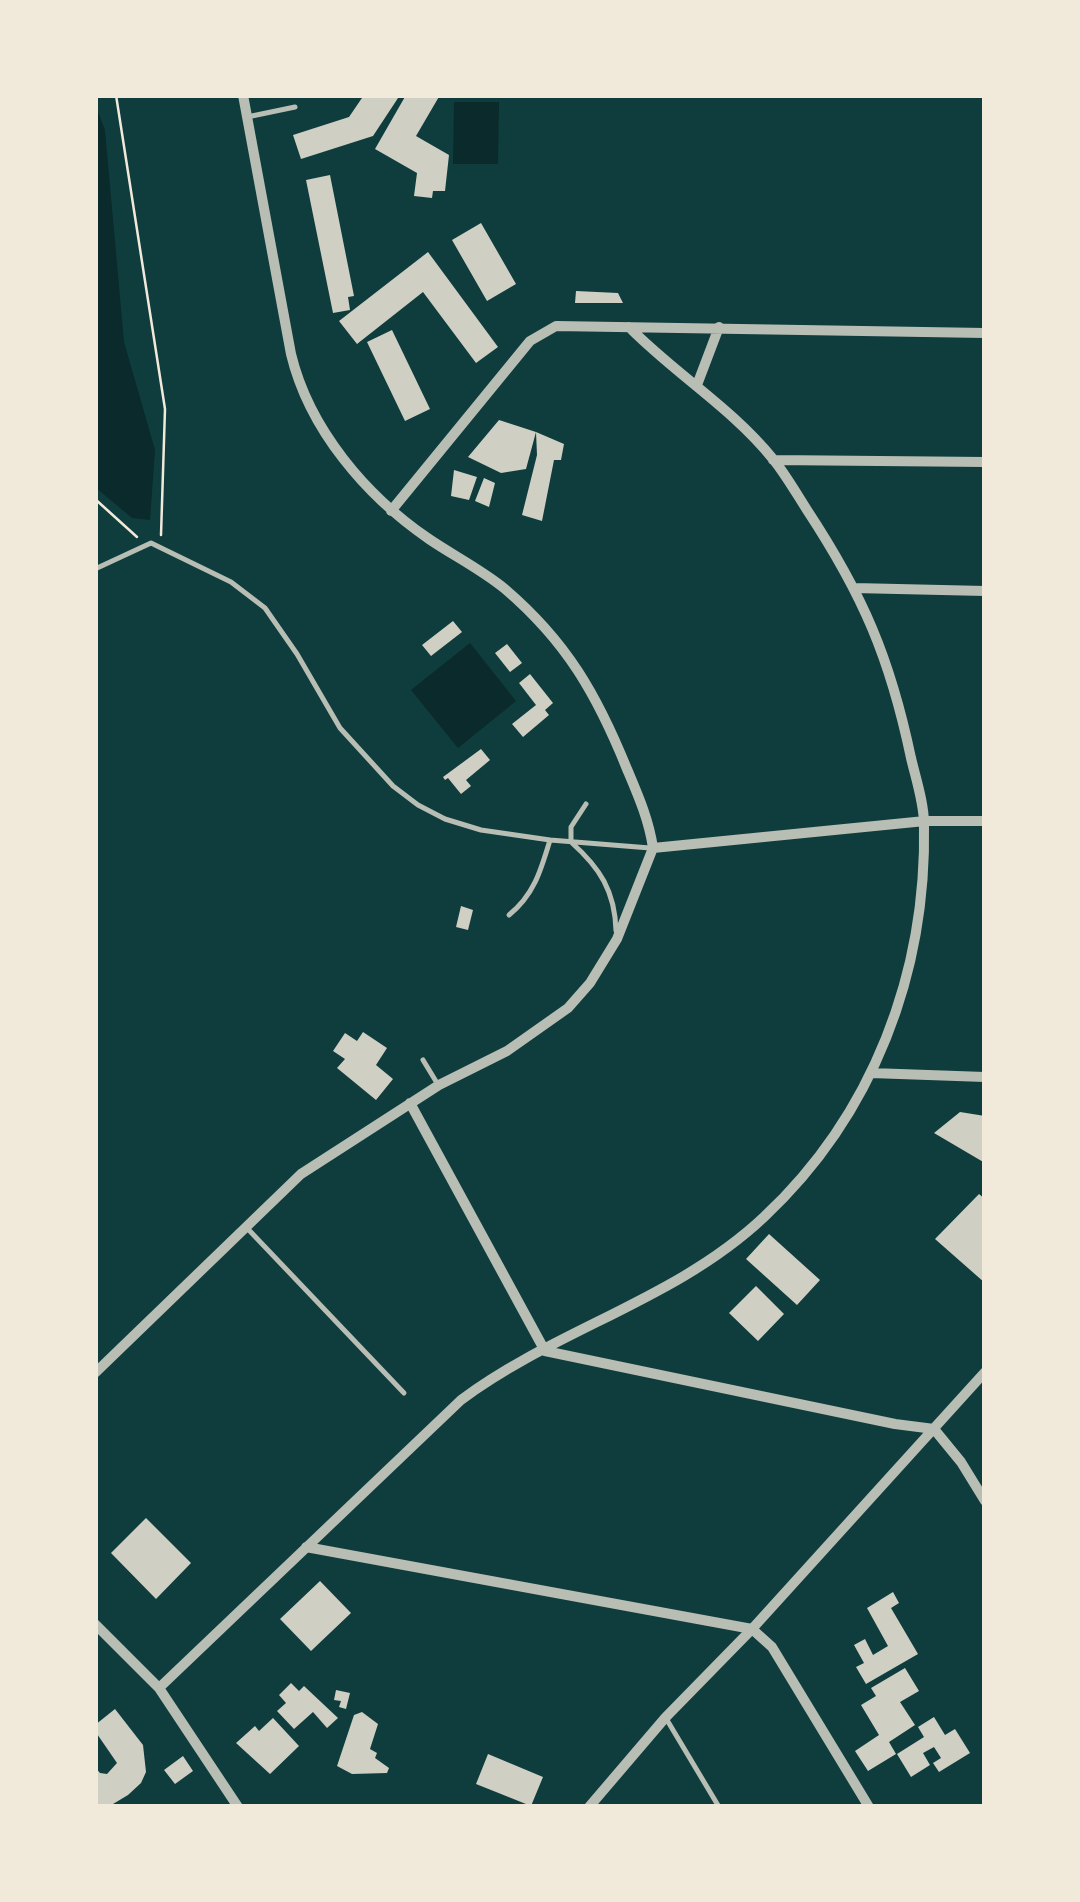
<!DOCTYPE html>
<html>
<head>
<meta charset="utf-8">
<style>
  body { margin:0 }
  #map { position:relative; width:1080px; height:1902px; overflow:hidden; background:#0f3d3e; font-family:Barlow,sans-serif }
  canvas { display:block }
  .frame { position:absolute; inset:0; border:98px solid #f1e9da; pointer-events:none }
</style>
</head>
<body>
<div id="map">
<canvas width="1080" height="1902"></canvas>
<div class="frame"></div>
</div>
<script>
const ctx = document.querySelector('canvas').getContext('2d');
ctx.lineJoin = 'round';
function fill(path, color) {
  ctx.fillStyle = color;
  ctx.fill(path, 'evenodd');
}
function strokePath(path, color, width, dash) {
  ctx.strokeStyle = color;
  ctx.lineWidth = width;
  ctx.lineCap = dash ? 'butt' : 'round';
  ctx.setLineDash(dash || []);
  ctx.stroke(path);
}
fill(new Path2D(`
  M454 102H499L498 164H453Z
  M95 104 105 130 124 342 155 450 150 520 132 518 95 487Z
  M470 643 516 701 458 748 411 690Z`), '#0a2a2b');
fill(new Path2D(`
  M364 95H400L373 136 301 159 293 135 349 117Z
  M406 95H440L416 136 449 155 445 191H433L432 198 414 196 417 173 375 149Z
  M330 175 354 296 348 297 350 310 333 313 306 180Z
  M481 223 516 284 487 301 452 240Z
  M428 252 498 347 476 363 423 292 357 344 339 321Z
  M576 291 618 293 623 303H575Z
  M392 330 430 409 405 421 367 342Z
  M499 420 536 432 564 444 561 460H554L542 521 522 515 537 455 536 432 526 469 501 473 468 457Z
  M454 470 477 477 469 500 451 496Z
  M484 478 495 483 489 507 475 501Z
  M453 621 462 632 431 656 422 645Z
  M507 644 522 663 510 672 495 653Z
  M530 674 553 703 545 710 549 715 523 737 512 724 536 705 519 683Z
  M481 749 490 760 466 780 471 786 461 794 448 778 445 780 443 777Z
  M461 906 473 910 468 930 456 927Z
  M363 1032 387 1048 376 1065 393 1079 376 1100 337 1068 345 1059 333 1051 345 1033 357 1041Z
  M960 1112 985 1116V1163L934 1133Z
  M979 1194 985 1199V1283L935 1239Z
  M769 1234 820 1280 797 1305 746 1259Z
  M756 1286 784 1314 758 1341 729 1313Z
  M146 1518 191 1563 156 1599 111 1553Z
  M320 1581 351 1613 311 1651 280 1619Z
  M893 1592 899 1603 891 1608 918 1654 866 1684 856 1667 864 1663 854 1645 865 1639 873 1655 888 1646 867 1608Z
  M905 1668 919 1691 900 1702 915 1725 889 1742 896 1754 868 1771 855 1751 879 1735 861 1705 876 1696 871 1688Z
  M291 1683 299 1691 304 1686 338 1718 327 1728 313 1712 294 1729 277 1711 286 1703 279 1695Z
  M336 1690 350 1693 346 1709 339 1707 341 1701 334 1700Z
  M115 1709 143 1745 146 1772 141 1783 128 1795 113 1804 102 1806 95 1804V1767L100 1773 107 1774 117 1763 95 1731V1725Z
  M362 1712 378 1724 370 1749 377 1753 375 1758 389 1768 387 1773 352 1774 337 1766 354 1715Z
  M934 1717 945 1735 955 1729 970 1753 939 1772 933 1763 941 1758 934 1747 923 1753 930 1765 911 1777 897 1754 924 1737 918 1727Z
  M273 1718 299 1746 270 1774 236 1743 255 1726 259 1731Z
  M488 1754 543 1777 531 1806 476 1784Z
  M183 1756 193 1771 175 1784 164 1770Z`), '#cfcfc3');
strokePath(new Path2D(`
  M116 95 165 409 161 535
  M95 499 137 537`), '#f1e9da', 2.5);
strokePath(new Path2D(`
  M247 117 295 107
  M95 569 151 543 231 582 265 608 297 654 340 728 393 786 418 805 445 819 481 830 550 840 650 848
  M586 804 571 827V842C600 868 615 891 616 931
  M509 915C534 895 541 870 550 840
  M423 1060 437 1083
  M246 1227 404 1393
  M667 1720 719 1807`), '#b8beb3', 5);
strokePath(new Path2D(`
  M243 95 291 354C309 429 366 496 429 539 454 556 482 570 505 589 567 642 597 695 627 769 638 795 649 820 653 848
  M697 385 719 327
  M773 460 985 462
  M391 511 530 341 556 326 985 333
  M854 588 985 591
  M653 848 925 821H985
  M871 1073 985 1077
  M410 1103 545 1351 895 1424 934 1429 961 1462 985 1501
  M95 1373 301 1174 439 1085 507 1051 568 1008 590 983 617 939 653 848
  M306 1547 752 1629 772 1647 869 1807
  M95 1624 159 1688 238 1807
  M159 1688 461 1400C556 1329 676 1300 764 1217 873 1115 927 973 924 824 924 803 916 779 911 758 890 658 863 595 807 510 796 493 786 475 773 459 732 408 674 373 629 327
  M589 1807 665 1718 752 1629 985 1372`), '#b8beb3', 10);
</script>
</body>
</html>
